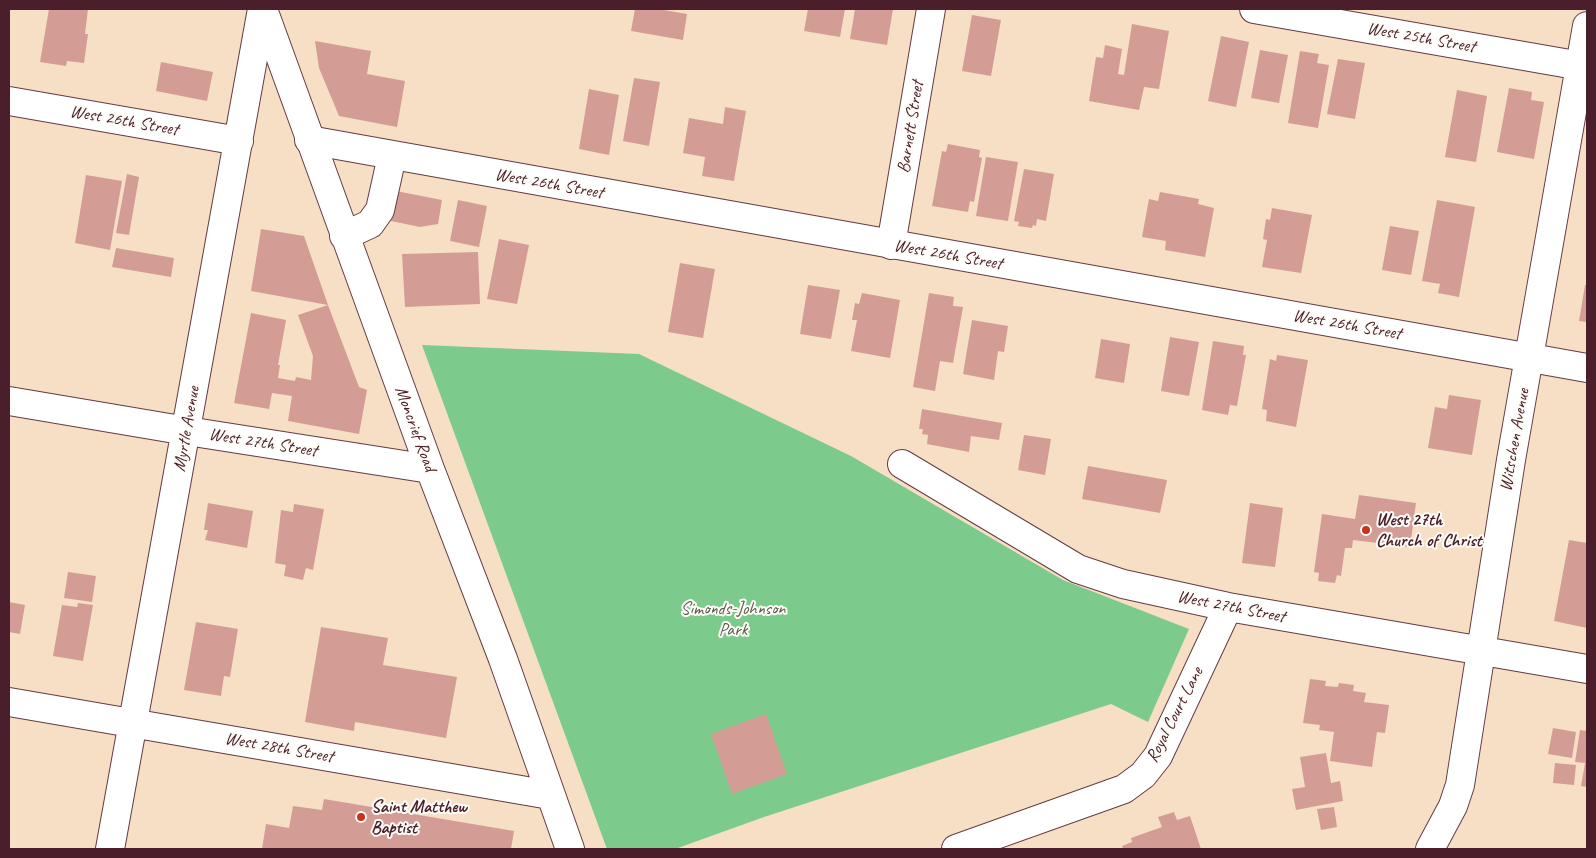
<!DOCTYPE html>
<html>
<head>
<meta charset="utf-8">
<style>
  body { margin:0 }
  #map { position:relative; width:1596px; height:858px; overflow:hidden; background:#f6dfc5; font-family:Caveat,sans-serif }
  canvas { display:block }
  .frame { position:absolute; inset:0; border:10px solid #4a1f2b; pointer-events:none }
</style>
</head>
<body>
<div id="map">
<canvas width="1596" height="858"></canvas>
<div class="frame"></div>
</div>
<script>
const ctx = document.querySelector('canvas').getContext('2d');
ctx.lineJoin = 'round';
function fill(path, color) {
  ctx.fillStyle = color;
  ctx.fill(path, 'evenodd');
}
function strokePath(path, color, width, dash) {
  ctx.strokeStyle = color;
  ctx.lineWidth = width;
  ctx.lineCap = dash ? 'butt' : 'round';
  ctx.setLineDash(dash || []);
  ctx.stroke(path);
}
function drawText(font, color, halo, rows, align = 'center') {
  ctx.font = font + ' Caveat,sans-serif';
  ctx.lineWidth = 4;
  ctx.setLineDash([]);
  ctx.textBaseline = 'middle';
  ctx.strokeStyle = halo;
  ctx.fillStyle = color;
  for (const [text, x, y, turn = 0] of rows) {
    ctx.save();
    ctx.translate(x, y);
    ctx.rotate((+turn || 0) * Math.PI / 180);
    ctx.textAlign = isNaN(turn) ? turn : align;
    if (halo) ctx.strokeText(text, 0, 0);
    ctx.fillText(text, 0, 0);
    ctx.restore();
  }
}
fill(new Path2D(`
  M422 345 639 354 851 456 1063 580 1189 629 1148 722 1111 704 764 817 675 849H607Z`), '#7ccb8c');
fill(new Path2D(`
  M49 9H88L85 34H88L84 63 67 61 66 66 40 62Z
  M635 9H658L687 14 683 40 631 31Z
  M808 9H845L840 37 804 31Z
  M855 9H893L887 45 850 39Z
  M972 15 1001 20 991 76 962 71Z
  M1132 24 1169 31 1159 89 1144 87 1139 110 1089 101 1096 57 1103 58 1105 45 1122 49 1118 74 1124 75Z
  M1221 36 1249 42 1236 107 1208 101Z
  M315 41 371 51 367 74 405 81 397 127 339 116 319 68Z
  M1260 50 1288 55 1279 103 1251 98Z
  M1300 51 1319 54 1317 63 1329 65 1318 128 1288 123Z
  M1338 59 1365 63 1355 119 1327 114Z
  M161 62 213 72 207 101 156 91Z
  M634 78 660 82 649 146 623 141Z
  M1509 88 1532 92 1531 100 1544 102 1534 159 1497 152Z
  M589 89 619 95 609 155 579 149Z
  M1457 90 1487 96 1476 162 1445 157Z
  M725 107 746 111 734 181 702 176 705 157 683 153 689 118 723 124Z
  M948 144 980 150 979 157 982 158 974 202 970 201 968 212 932 206 942 151 946 152Z
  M986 157 1018 162 1008 221 976 216Z
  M1024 169 1054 174 1046 221 1037 219 1036 226 1033 225 1032 228 1018 226 1019 222 1014 221Z
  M127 174 139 177 129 235 116 233Z
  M86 175 122 181 110 250 75 243Z
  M396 191 442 200 438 224 420 227 391 221Z
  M1160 192 1199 199 1198 204 1214 208 1205 257 1165 250 1166 241 1142 237 1149 199 1158 201Z
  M458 200 487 206 479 247 450 241Z
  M1437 200 1475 207 1459 297 1438 293 1440 284 1422 281Z
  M1272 208 1312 215 1301 273 1262 267 1267 240 1263 239 1266 219 1270 220Z
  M1390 226 1419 231 1411 275 1382 270Z
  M261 229 304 236 328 305 251 291Z
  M499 239 529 245 517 304 487 299Z
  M116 248 174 258 171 277 112 267Z
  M478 252 480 304 405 307 402 254Z
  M680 263 715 269 703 338 668 332Z
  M808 285 840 290 831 339 800 334Z
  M1585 285H1587V322L1579 321Z
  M862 293 900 300 890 358 851 351 857 320H852L855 303 859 304Z
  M929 293 954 297 953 306 963 307 953 363 940 361 935 391 913 387Z
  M328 305 359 387 367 390 359 434 288 421 292 396 272 393 269 409 234 403 251 313 286 320 278 365H280L278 378 295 381 296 377 311 380 313 356 298 315Z
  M972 320 1008 326 1004 352 998 351 994 380 963 374Z
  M1170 337 1199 342 1189 396 1161 391Z
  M1101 339 1130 344 1124 383 1095 378Z
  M1213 341 1244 346 1243 355H1246L1237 406 1230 405 1228 415 1202 410Z
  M1277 355 1308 360 1296 427 1266 421 1267 410 1262 409 1270 359 1276 361Z
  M1449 395 1481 400 1472 455 1428 448 1435 407 1447 409Z
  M922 409 1002 423 999 440 971 436 969 452 927 444 928 435 922 434 923 429H919Z
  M1024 435 1051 439 1045 475 1018 470Z
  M1088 466 1167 480 1160 513 1082 499Z
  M1359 495 1416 503 1410 547 1353 540 1352 548H1345L1341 576 1337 575 1335 583 1318 581 1319 573 1314 572 1322 514 1355 519Z
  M208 503 253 511 247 548 205 540 208 530H204Z
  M1250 503 1283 508 1275 567 1242 563Z
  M294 504 324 509 313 570 306 568 303 580 284 576 286 565 275 563 281 510 293 512Z
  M1569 540 1587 543V628L1554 621Z
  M68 572 96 576 92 602 64 598Z
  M9 602 25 605 20 634 9 632Z
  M78 603 93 605 83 661 53 656 62 605 77 607Z
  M196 622 238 629 230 677 224 676 221 696 184 690Z
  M321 627 388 638 383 665 457 677 446 738 355 722 354 731 305 722Z
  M1310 679 1326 681 1325 686 1338 687 1339 683 1354 685 1353 691 1366 693 1364 702 1389 705 1385 733 1377 732 1372 767 1330 761 1334 732 1319 730 1320 725 1303 723Z
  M766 714 787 774 732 794 711 734Z
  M1553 728 1576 732 1572 758 1548 754Z
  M1580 730 1587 731V787L1581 786 1585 763 1575 762Z
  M1326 753 1331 783 1340 781 1343 801 1296 810 1292 789 1305 787 1300 757Z
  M1555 763 1576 765 1574 785 1553 783Z
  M324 799 514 831 511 849H262L266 824 289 828 293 806 322 810Z
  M1334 807 1337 827 1321 830 1317 809Z
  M1174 812 1177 820 1190 816 1201 849H1123L1122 846 1132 842 1131 838 1162 827 1158 817Z`), '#d39d96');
const minor = new Path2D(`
  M263 9 430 469 503 659 570 849
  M1254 9 1587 67
  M9 101 239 141
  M344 236 370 224 380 210 392 156
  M891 245 931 9
  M9 401 187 431 430 469
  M902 464 1078 569 1123 584 1228 607 1587 669
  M9 702 550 795
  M110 849 262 9
  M956 849 1124 789 1143 775 1158 756 1228 607
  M1430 849 1453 806 1460 785 1511 460 1587 26`);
const major = new Path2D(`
  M309 140 1587 368`);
strokePath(minor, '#643c42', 30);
strokePath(major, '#643c42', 30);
strokePath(minor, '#fff', 28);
strokePath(major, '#fff', 28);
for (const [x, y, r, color] of [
  [1366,530,5,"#c8321e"],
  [361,817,5,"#c8321e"]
]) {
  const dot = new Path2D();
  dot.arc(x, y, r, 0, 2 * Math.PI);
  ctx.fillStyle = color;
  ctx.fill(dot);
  strokePath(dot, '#fdfcf7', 2);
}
drawText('18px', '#4a1f2b', '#fdfcf7', [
  ["West 25th Street",1421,38,10],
  ["West 26th Street",124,121,10],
  ["Barnett Street",911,127,-81],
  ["West 26th Street",549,184,10],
  ["West 26th Street",948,255,10],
  ["West 26th Street",1347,325,10],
  ["Myrtle Avenue",187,429,-80],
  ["Moncrief Road",415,429,70],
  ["Witschen Avenue",1515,440,-80],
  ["West 27th Street",263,443,9],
  ["West 27th Street",1231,607,11],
  ["Royal Court Lane",1175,715,-63],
  ["West 28th Street",279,748,10]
]);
drawText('bold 18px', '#4a1f2b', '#fdfcf7', [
  ["West 27th",1376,520],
  ["Church of Christ",1376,541],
  ["Saint Matthew",371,807],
  ["Baptist",371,828]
], 'left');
drawText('18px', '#5c5b4d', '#fdfcf7', [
  ["Simonds-Johnson",733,609],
  ["Park",733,630]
]);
</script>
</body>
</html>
